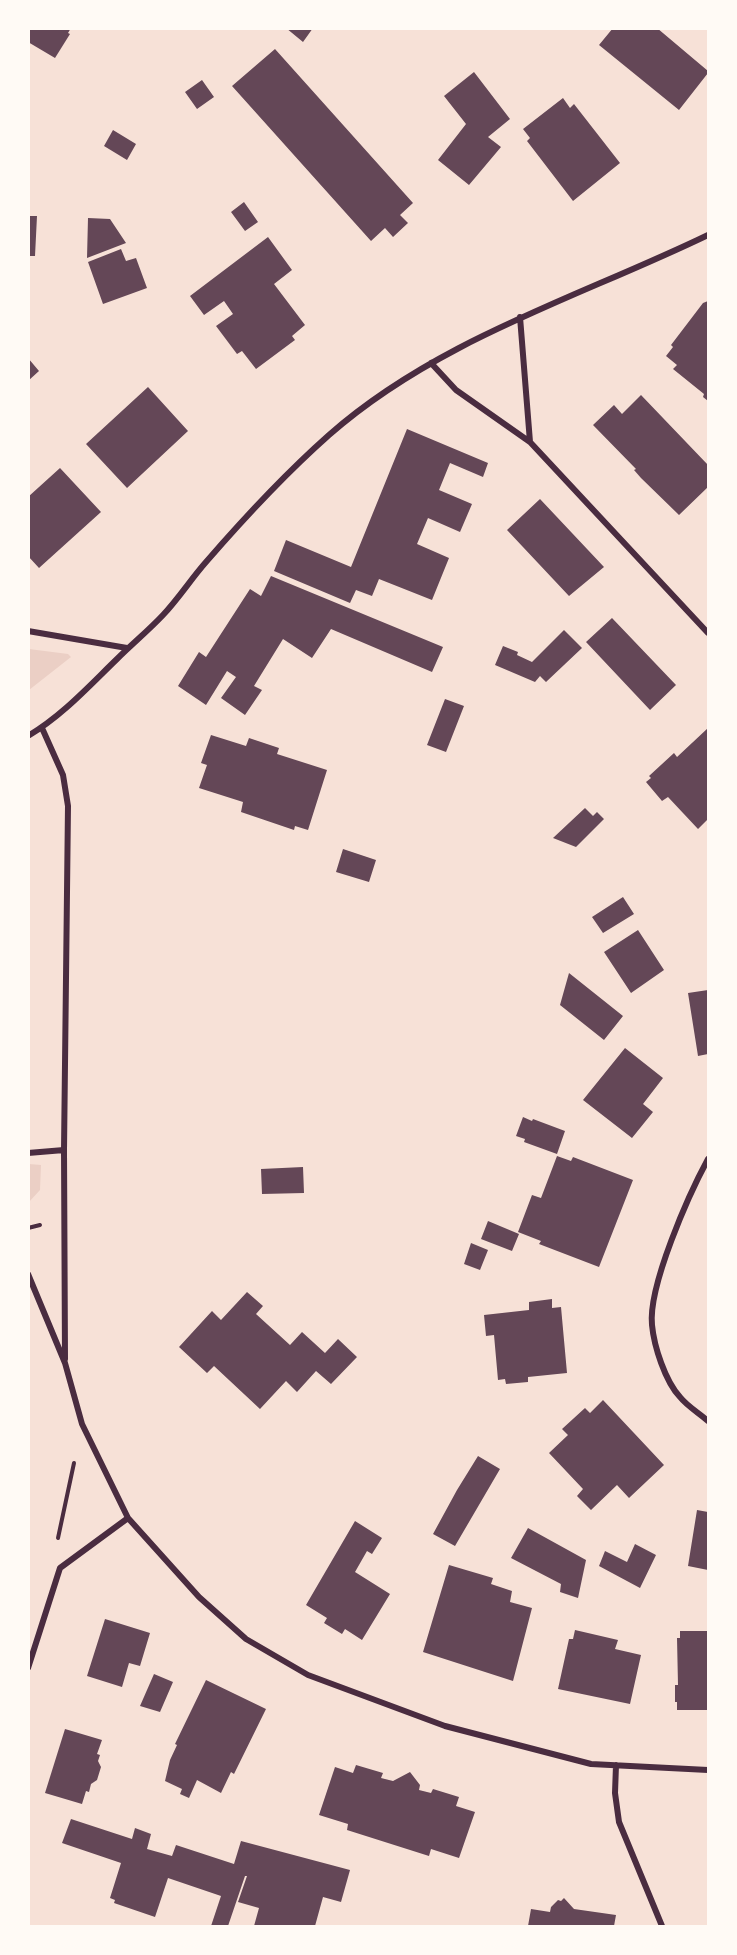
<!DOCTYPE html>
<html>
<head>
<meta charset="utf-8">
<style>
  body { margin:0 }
  #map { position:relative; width:737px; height:1955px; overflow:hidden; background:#f7e1d7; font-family:"Titillium Web",sans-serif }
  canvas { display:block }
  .frame { position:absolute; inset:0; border:30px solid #fffaf5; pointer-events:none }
</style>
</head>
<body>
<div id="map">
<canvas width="737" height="1955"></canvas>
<div class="frame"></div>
</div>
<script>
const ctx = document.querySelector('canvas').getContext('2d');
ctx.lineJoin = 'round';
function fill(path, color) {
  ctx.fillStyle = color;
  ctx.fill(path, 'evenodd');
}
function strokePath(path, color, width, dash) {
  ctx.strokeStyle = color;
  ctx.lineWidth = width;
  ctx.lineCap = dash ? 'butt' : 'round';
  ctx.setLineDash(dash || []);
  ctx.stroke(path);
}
fill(new Path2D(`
  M29 649 68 654 71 657 29 690Z
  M29 1164 41 1165 40 1190 29 1202Z`), '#ebcfc5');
fill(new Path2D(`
  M28 28H71L68 33 70 34 55 58 28 42Z
  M286 28H313L303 42Z
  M613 28H657L708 71V73L679 110 599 45Z
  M275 49 413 203 400 215 408 223 393 237 385 228 371 241 232 86Z
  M474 72 510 119 488 137 501 147 469 185 438 160 466 124 444 96Z
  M202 80 214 97 197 109 185 92Z
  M563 98 570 108 574 104 620 163 573 201 527 141 530 138 523 129Z
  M113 130 136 144 127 160 104 146Z
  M244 202 258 222 245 231 231 212Z
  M28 216H37L35 256H28Z
  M88 218 110 219 126 243 87 258Z
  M268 237 292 270 274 284 305 325 292 336 295 340 256 369 242 351 237 354 216 326 233 314 224 301 204 315 190 296Z
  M121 249 126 261 136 258 147 288 103 304 88 262Z
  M708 301V401L703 397 704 394 673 369 677 365 666 356 673 347 671 345 703 303Z
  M28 358 39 371 28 381Z
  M148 387 188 431 127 488 86 444Z
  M641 395 708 465V487L679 515 641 478 634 470 636 469 593 425 614 405 622 414Z
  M407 429 488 463 483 477 450 463 439 490 472 504 460 532 428 518 417 544 449 558 432 600 379 579 372 596 356 590 350 603 274 571 286 540 351 567Z
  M60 468 101 512 39 568 28 556V497Z
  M540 499 604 567 569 596 507 530Z
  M271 576 443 647 432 672 331 629 312 658 283 639 254 686 262 690 245 715 221 698 236 677 227 671 206 705 178 686 199 652 206 657 250 589 261 596Z
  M612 618 676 685 650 710 586 642Z
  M564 630 582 648 546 682 540 676 535 682 495 665 503 646 518 652 517 655 532 662Z
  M445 699 464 706 446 752 427 745Z
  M708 728V819L698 829 668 797 662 801 646 782 651 778 649 776 674 753 677 757Z
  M211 735 246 746 249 738 279 748 277 754 327 770 308 830 295 826 294 830 241 812 243 802 199 788 207 765 201 763Z
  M585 808 593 816 597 812 604 819 576 847 553 838Z
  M343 849 376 860 369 882 336 872Z
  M623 897 634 914 603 933 592 917Z
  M638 930 664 970 631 993 604 952Z
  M569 973 623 1016 604 1040 560 1005Z
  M708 990V1054L698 1056 688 993Z
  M625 1048 663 1078 643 1104 653 1112 632 1138 583 1100Z
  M523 1117 532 1121 533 1119 565 1131 557 1154 524 1142 525 1139 516 1136Z
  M557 1156 571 1161 573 1157 633 1180 599 1267 539 1244 541 1241 518 1232 532 1195 541 1198Z
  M303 1167 304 1193 262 1194 261 1169Z
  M488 1221 519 1234 512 1251 481 1239Z
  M471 1243 488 1250 480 1270 464 1264Z
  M247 1292 263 1306 256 1314 290 1345 302 1332 325 1353 338 1339 357 1357 331 1384 316 1371 297 1392 286 1381 260 1409 214 1366 207 1373 179 1347 212 1311 221 1320Z
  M552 1299V1308L561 1307 567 1373 528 1377V1382L506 1384 505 1379 498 1380 494 1335 486 1336 484 1315 529 1310V1302Z
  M603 1400 664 1465 629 1498 617 1485 591 1510 577 1496 583 1489 549 1453 568 1435 562 1429 585 1408 590 1413Z
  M478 1456 500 1469 455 1546 433 1534 457 1490Z
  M697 1510 708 1512V1570L688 1566Z
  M355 1521 382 1538 372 1554 367 1551 355 1572 390 1594 362 1640 345 1629 342 1634 324 1623 327 1618 306 1605Z
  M528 1528 586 1560 578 1598 560 1592 561 1584 511 1558Z
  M635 1544 656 1555 640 1588 599 1566 605 1551 627 1562Z
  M449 1565 493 1578 491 1584 512 1591 510 1602 532 1608 513 1681 423 1652Z
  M105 1619 150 1633 140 1666 129 1663 122 1687 87 1676Z
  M575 1630 618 1640 615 1649 641 1655 630 1704 558 1689 569 1639H573Z
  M680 1631H708V1710H677V1702H675V1685H678L677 1638H680Z
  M154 1674 173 1682 160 1712 140 1706Z
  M206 1680 266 1709 234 1774 231 1772 221 1793 197 1780 189 1798 180 1794 182 1789 165 1781 170 1760 177 1745 175 1744Z
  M65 1729 102 1740 97 1754 100 1755 98 1761 101 1767 97 1780 91 1784 89 1792 86 1791 82 1804 45 1793Z
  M356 1765 383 1773 381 1778 393 1781 410 1772 420 1785 419 1790 431 1793 433 1789 459 1797 456 1806 475 1812 459 1858 431 1849 429 1856 347 1830 348 1824 319 1815 335 1767 353 1773Z
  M71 1819 132 1839 135 1828 151 1834 147 1849 172 1856 176 1845 234 1864 241 1841 350 1870 341 1902 323 1897 315 1926H254L259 1908 238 1902 247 1876H245L228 1926H211L221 1896 168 1878 155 1917 114 1903 115 1900 110 1898 121 1863 62 1843Z
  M564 1898 574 1909 616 1915 614 1926H528L531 1909 550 1912 551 1907 558 1900 561 1901Z`), '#644757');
strokePath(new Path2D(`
  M28 1228 40 1225
  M58 1538 74 1463`), '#4a2c40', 4);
strokePath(new Path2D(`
  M520 317 530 442
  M431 363 456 390 530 442 708 633
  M28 631 127 648
  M42 728 63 775 68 806 64 1150 65 1359
  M28 736C63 715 89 686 117 659 132 644 149 630 163 615 179 598 191 579 206 562 245 517 285 474 329 435 438 339 580 297 708 235
  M28 1153 64 1150
  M708 1159C689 1194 648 1286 652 1325 654 1346 665 1381 680 1397 687 1406 699 1413 708 1421
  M28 1274 65 1363 82 1424 128 1518 199 1597 246 1639 308 1675 445 1726 591 1764 708 1770
  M28 1668 60 1568 128 1518
  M616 1765 615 1793 619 1822 662 1926`), '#4a2c40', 6);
</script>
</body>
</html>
